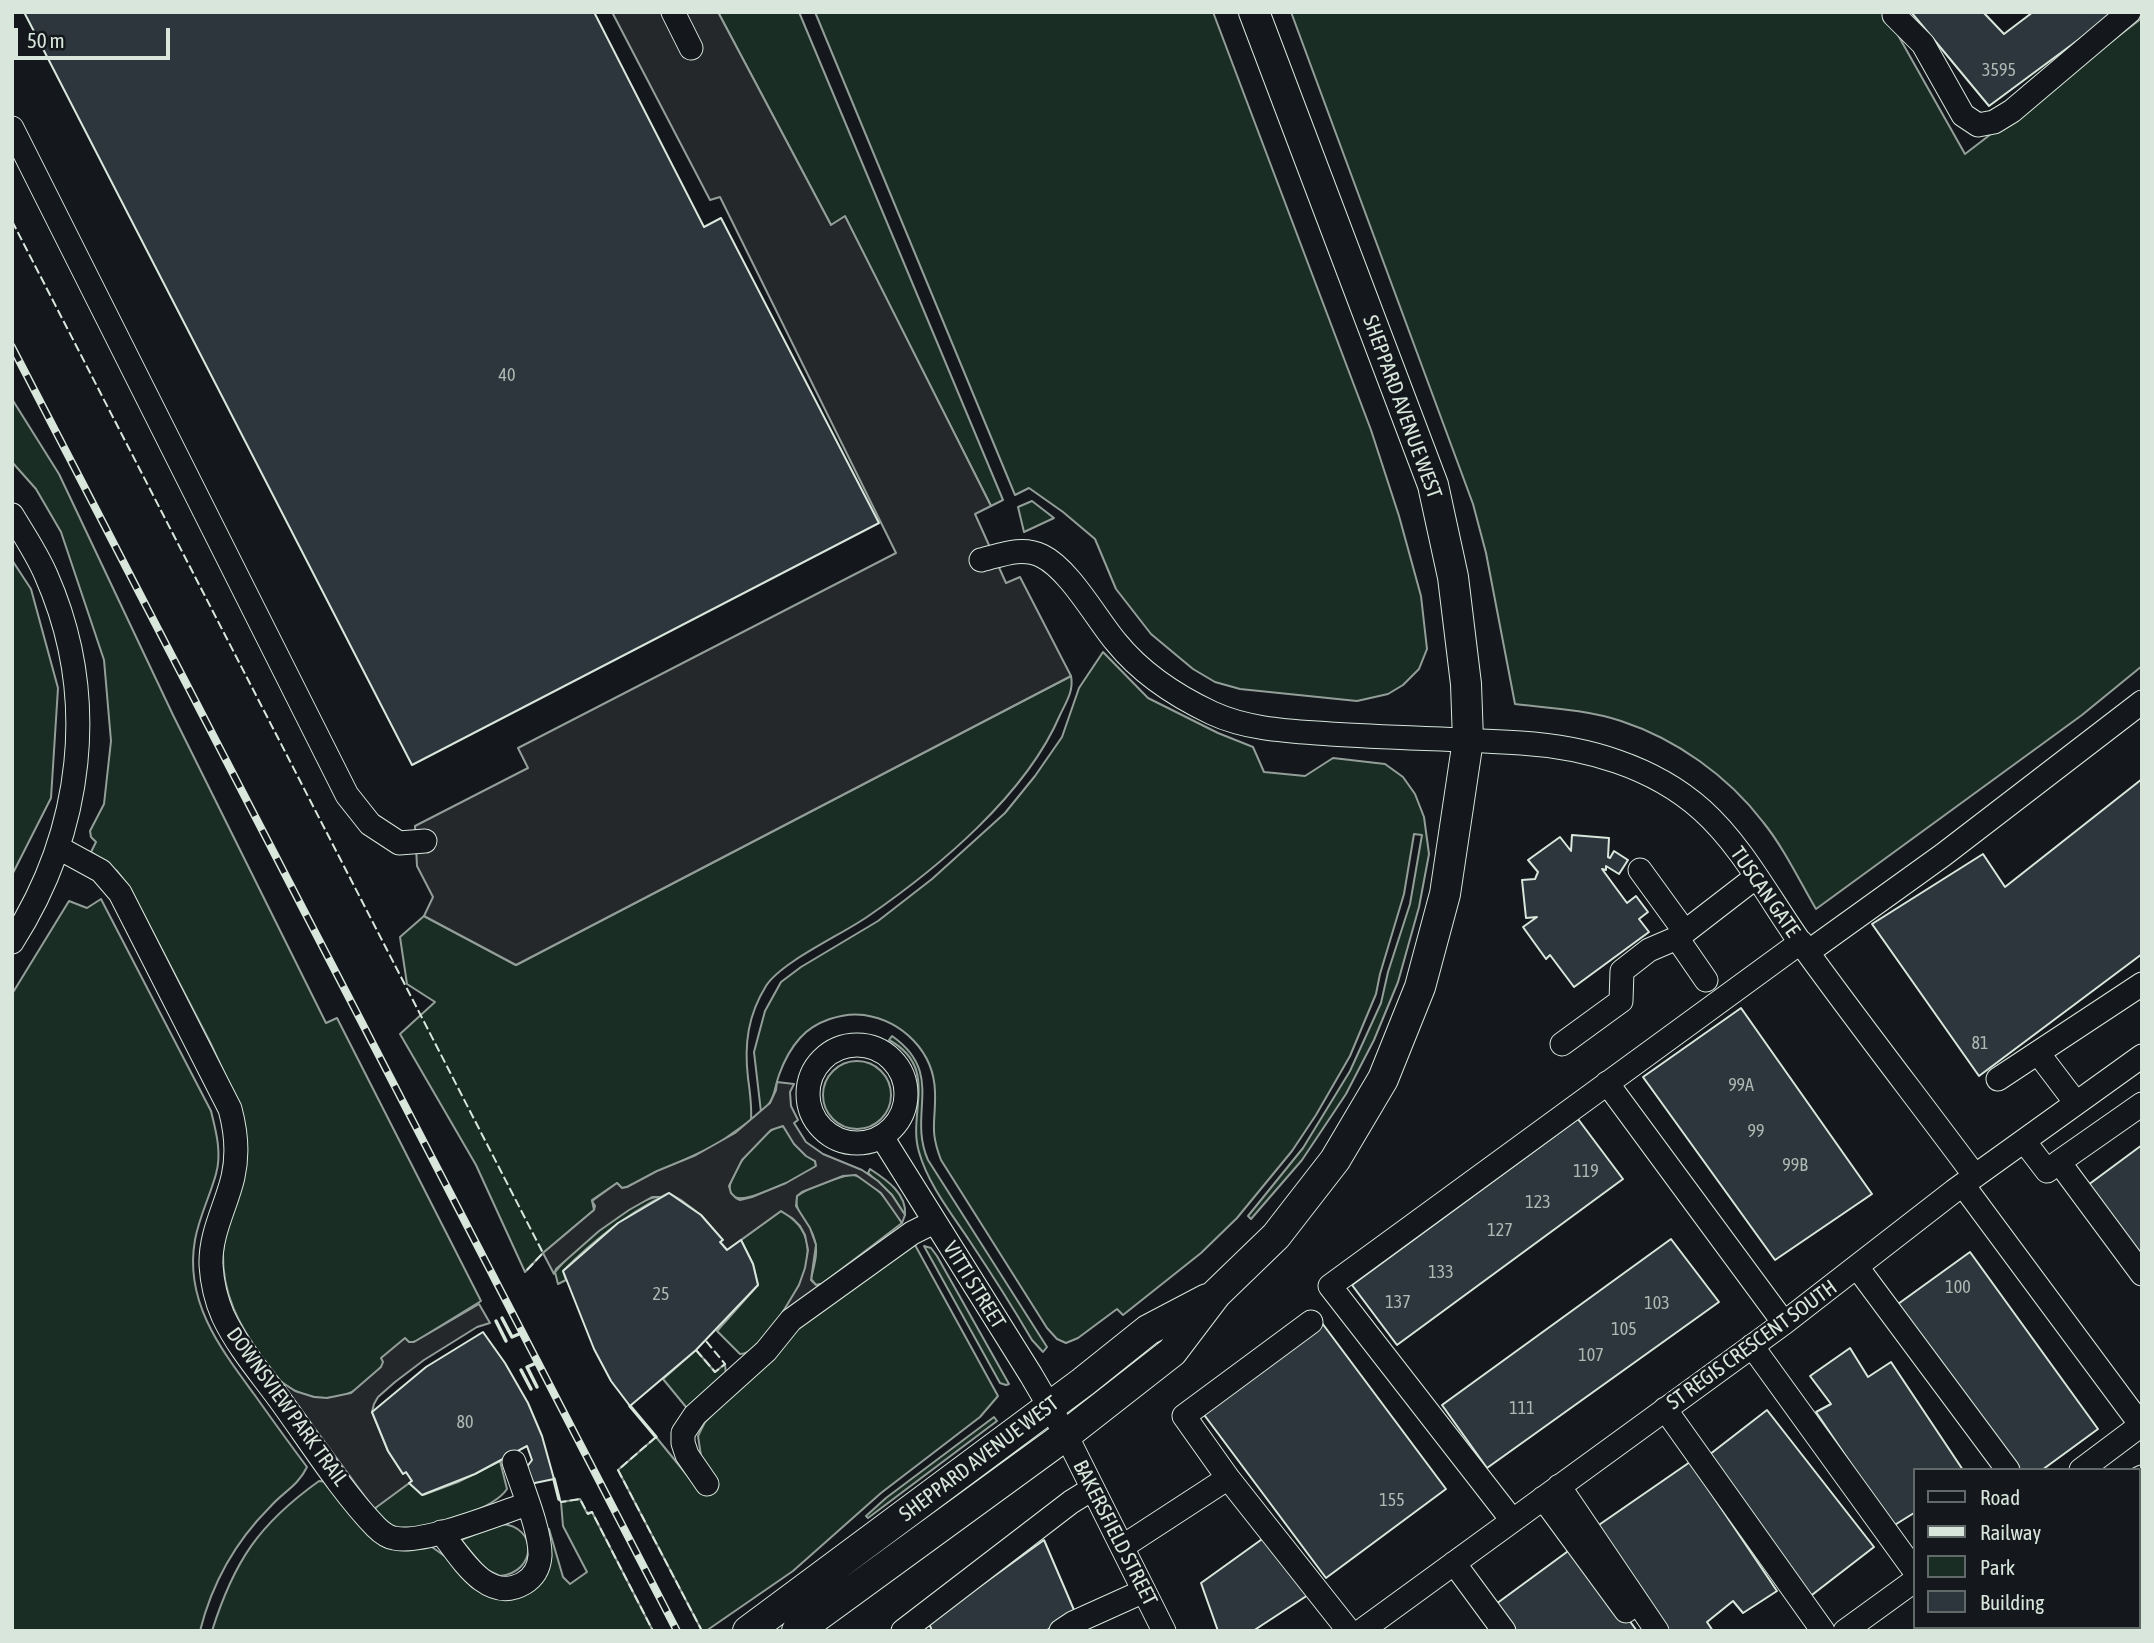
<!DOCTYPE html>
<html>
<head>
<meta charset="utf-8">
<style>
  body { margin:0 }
  #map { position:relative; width:2154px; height:1643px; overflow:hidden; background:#14181c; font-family:"Asap Condensed",sans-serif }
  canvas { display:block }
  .frame { position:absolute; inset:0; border:14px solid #d8e6dc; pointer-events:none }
  .legend { position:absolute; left:1913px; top:1468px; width:228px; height:161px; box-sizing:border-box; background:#14181c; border:2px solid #626a69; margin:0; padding:9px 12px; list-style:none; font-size:21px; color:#d8e6dc }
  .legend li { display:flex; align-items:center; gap:14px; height:35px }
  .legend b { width:35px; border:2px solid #626a69 }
  .scale { position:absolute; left:14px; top:28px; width:156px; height:32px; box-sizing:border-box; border:4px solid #d8e6dc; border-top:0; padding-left:9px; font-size:21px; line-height:24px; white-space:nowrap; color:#d8e6dc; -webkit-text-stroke:5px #14181c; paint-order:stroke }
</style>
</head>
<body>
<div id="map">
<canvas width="2154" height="1643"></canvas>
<div class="frame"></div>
<ul class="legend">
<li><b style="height:9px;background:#14181c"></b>Road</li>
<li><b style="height:9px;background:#d8e6dc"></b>Railway</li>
<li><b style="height:19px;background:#1a2d24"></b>Park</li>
<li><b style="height:19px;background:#2c363c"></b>Building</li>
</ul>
<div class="scale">50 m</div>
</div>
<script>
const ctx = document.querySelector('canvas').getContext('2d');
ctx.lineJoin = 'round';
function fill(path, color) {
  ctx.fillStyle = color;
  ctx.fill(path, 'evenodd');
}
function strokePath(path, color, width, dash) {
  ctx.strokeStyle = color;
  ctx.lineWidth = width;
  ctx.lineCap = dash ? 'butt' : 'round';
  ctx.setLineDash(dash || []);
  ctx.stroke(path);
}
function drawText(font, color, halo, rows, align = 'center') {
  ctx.font = font + ' "Asap Condensed",sans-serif';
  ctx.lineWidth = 5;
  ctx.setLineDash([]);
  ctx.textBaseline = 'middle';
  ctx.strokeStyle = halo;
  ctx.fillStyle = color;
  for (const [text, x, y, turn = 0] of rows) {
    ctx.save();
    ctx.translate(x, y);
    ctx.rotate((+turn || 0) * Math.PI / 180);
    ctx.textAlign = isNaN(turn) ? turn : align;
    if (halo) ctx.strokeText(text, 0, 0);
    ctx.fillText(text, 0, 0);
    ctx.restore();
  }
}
const green = new Path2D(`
  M718 12H799L1003 500 991 506 845 217 831 225Z
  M815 12H1213L1371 430 1399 516 1421 596 1427 649 1419 669 1403 685 1388 694 1357 701 1240 689 1215 682 1193 669 1151 634 1116 589 1095 539 1063 512 1029 488 1015 495Z
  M1291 12H1885L1965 154 2142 18V666L2082 715 1816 909C1799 880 1784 848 1763 822 1728 776 1676 739 1621 721 1587 710 1550 708 1515 704L1486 553 1473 504Z
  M12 399 59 474 173 715 326 1023 337 1018 481 1301 416 1341 410 1343 405 1339C390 1355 372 1382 352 1392 327 1404 297 1397 278 1379 272 1373 267 1364 262 1357 239 1325 222 1294 223 1253L239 1105 210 1042 130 888 117 871 91 852 96 842 91 837 90 831 104 804 111 741 104 660 61 532 36 489 12 462Z
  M1032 501 1054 518 1024 532 1018 507Z
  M12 560 31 589 58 688 51 798 12 875Z
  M1103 652 1148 698 1218 733 1253 747 1264 772 1305 776 1333 758 1385 764 1403 777 1415 794 1424 817 1429 854 1419 907 1398 982 1374 1040 1346 1094 1302 1160 1251 1219 1248 1216 1303 1148 1350 1071 1381 1003 1388 972 1410 904 1422 835 1414 834 1404 894 1380 974 1376 994 1350 1056 1316 1115 1292 1151 1237 1218 1201 1253 1123 1315 1117 1309 1078 1338 1066 1343 1057 1339 1047 1328 941 1160C929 1129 936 1122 935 1092 934 1052 903 1021 864 1015 843 1012 815 1021 800 1038 791 1048 784 1061 779 1075 773 1092 776 1099 761 1112L754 1052 765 1011 781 982 801 967 878 921 932 879 1005 813 1035 776 1062 737 1079 688Z
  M1071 676C1074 691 1066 702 1060 715 1026 795 938 868 867 917 841 935 781 962 766 986 748 1015 744 1044 748 1078 750 1092 752 1106 751 1120L716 1145 627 1187 622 1188 617 1183 592 1200 594 1210 543 1253 525 1272 476 1165 400 1034 435 1002 407 984 400 937 424 916 516 965Z
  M101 899 211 1111C216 1131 222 1153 216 1174 210 1196 199 1217 195 1240 184 1301 220 1348 254 1394 271 1418 289 1443 307 1467 298 1486 283 1492 270 1507 235 1542 212 1583 200 1631H12V994L69 901 87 908Z
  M892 1036C946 1074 907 1113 928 1160L1047 1347 1043 1352 1032 1340C1012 1306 991 1273 969 1240 951 1213 928 1184 919 1152 907 1113 940 1068 889 1040Z
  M823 1095a34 34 0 1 1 68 0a34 34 0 1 1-68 0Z
  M783 1126C795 1139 799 1153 815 1161L816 1166C803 1178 783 1185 767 1191 687 1225 757 1126 783 1126Z
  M870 1169C887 1180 907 1194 905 1215L892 1195 868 1173Z
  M852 1174C875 1181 890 1203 902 1223L822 1284 816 1285 811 1279C814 1265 819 1252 814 1238 810 1223 793 1213 797 1196L817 1184Z
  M656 1197H661C625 1216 592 1242 563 1271L566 1280 558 1284 555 1272C573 1250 628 1202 656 1197Z
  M781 1211C794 1218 804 1227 807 1243 809 1254 807 1265 803 1276 797 1294 759 1355 740 1354L717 1331 758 1285 753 1264 741 1240Z
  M912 1245H915L998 1396 980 1417 881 1493 793 1571 706 1631H702L618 1470 656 1437 700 1491 701 1456 698 1436 705 1422 796 1328Z
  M924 1246 931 1248 937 1256 1009 1384 1006 1385 1000 1383Z
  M696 1350 715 1372 725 1364 726 1375 690 1407H686L663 1379Z
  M994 1417 997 1421 868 1518 866 1516 886 1498Z
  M500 1461 507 1489C494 1509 437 1526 413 1528 406 1529 398 1528 391 1527L377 1513 375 1507 409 1483 423 1495 458 1482Z
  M319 1481 328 1482 365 1531 432 1547 446 1557 472 1587 483 1593 512 1596 547 1530 549 1529 563 1577 570 1584 587 1572 563 1526 561 1502 580 1499 587 1513 592 1512 653 1631H212C234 1561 259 1524 319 1481Z
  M501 1524C538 1526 537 1572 500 1576L485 1569 461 1540Z`);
fill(green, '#1a2d24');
strokePath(green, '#939e99', 2);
const parking = new Path2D(`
  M612 12H718L831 225 845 216 991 506 975 514 1006 583 1020 577 1071 676 516 965 424 916 433 897 417 866 415 826 528 768 518 748 896 553 720 197 710 200Z
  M777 1082 794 1084 790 1092 791 1106 798 1120 794 1123 806 1142 823 1154 862 1170 878 1181 892 1195 905 1215 902 1223 881 1193 856 1175 843 1176 802 1192 797 1196 796 1206 810 1228 816 1245 811 1280 816 1285 822 1284 781 1315 799 1285 805 1268 808 1250 805 1235 800 1226 792 1218 781 1211 727 1250 720 1242 722 1240 701 1215 681 1200 669 1193 661 1197H652L629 1210 599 1231 556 1269 554 1274 543 1253 594 1210 595 1206 592 1201 617 1183 622 1188 627 1187 657 1171 696 1155 735 1133 770 1103 776 1090ZM783 1126 794 1144 806 1156 815 1161 816 1166 786 1183 752 1197 740 1200 736 1198 731 1193 729 1186 742 1160 771 1130Z
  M479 1304 490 1323 477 1327 424 1360 395 1382 378 1397 374 1404 372 1412 388 1451 403 1474 406 1472 412 1481 374 1509 280 1381 295 1391 314 1397 327 1398 351 1393 381 1367 383 1362 381 1358 405 1338 409 1342H414Z`);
fill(parking, '#24282b');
strokePath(parking, '#939e99', 2);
const building = new Path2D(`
  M24 12H594L704 227 721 218 879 523 412 765Z
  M1911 12H1983L2004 34 2033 12H2116L1989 106Z
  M2142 779V954L1979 1076 1872 924 1983 854 2005 887Z
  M1572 835 1609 838 1608 857 1610 858 1614 851 1628 860 1619 874 1606 866V870L1602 869 1627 903 1636 896 1648 912 1639 919 1649 932 1574 987 1550 955 1546 959 1523 927 1537 917 1526 918 1522 880 1535 879 1538 872 1528 860 1560 837 1571 851Z
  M1741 1008 1872 1194 1775 1260 1643 1077Z
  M1578 1119 1623 1179 1397 1345 1352 1285Z
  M2142 1145V1258L2088 1185Z
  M669 1193 701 1215 723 1240 720 1242 727 1250 741 1240 753 1264 758 1285 696 1350 630 1406 611 1381 594 1349 563 1271 618 1223Z
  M1671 1239 1719 1302 1487 1468 1442 1405Z
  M1970 1252 2098 1429 2042 1470H2018L1898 1304Z
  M1322 1323 1446 1489 1326 1578 1202 1412Z
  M483 1332 505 1363 528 1403 542 1436 554 1479 530 1484 526 1468 532 1460 527 1446 475 1474 422 1495 409 1483 412 1481 406 1472 403 1474 388 1451 372 1412 426 1367Z
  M1850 1348 1868 1377 1891 1362 1963 1470H1914V1513L1893 1526 1816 1412 1831 1404 1810 1376Z
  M1767 1410 1874 1547 1808 1598 1705 1458Z
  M1690 1462 1777 1591 1743 1613 1733 1601 1707 1622 1713 1631H1662L1593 1529Z
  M2142 1526V1614L2138 1609V1528Z
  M1265 1537 1308 1595 1253 1631H1218L1201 1583Z
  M1044 1540 1074 1610 1046 1631H932L929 1623Z
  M1575 1546 1637 1631H1515L1496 1604Z
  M2077 1627H2102L2104 1631H2073Z`);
fill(building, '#2c363c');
strokePath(building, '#d8e6dc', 2);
const minor = new Path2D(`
  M673 12 691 48
  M1894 15 1923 44 1963 115 1978 125 1994 122 2012 111 2129 12
  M12 128 347 795 370 824 399 843 425 841
  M12 515C24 535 37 554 46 575 100 697 83 831 12 942
  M981 560C1001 555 1022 546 1042 556 1069 569 1096 618 1116 642 1141 673 1176 696 1212 713 1249 730 1290 731 1330 734 1394 738 1457 739 1521 743 1585 747 1653 766 1702 810 1742 846 1769 898 1800 942 1857 1021 1917 1098 1975 1176
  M59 848 101 871 120 893 230 1109C236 1131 238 1155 233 1177 226 1207 210 1233 211 1265 212 1282 216 1300 223 1316 238 1348 263 1376 283 1404 311 1443 343 1493 376 1527 381 1532 388 1537 394 1538 421 1545 498 1514 527 1504
  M1640 870 1685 932
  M1808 952 1943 855 2142 702
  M1706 980 1677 938 1756 877
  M1562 1044 1621 1001 1622 971 1649 950 1677 938
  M808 1094a49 49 0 1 1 98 0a49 49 0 1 1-98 0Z
  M2038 1053 2076 1103
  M1998 1079 2142 984
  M1607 1083 1784 1323
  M2142 1104 2059 1162 2142 1274
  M882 1137 1031 1375 1066 1435 1164 1631
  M2024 1141 2047 1171 2059 1162
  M1963 1185 2141 1425 2081 1470
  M1857 1267 2008 1470
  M1752 1346 1914 1570
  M1665 1409 1823 1631
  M1228 1478 1184 1416 1311 1322
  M2138 1479 2142 1477
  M707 1484 687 1455 683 1443V1433L695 1415 766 1351 791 1320 912 1233 934 1222
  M1559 1486 1657 1631
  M1543 1498 1626 1611
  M1512 1520 1330 1286 1801 942
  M441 1532C460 1556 487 1605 524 1583 534 1577 539 1568 540 1556 541 1532 522 1487 514 1462
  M1122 1547 1228 1478 1349 1631
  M1454 1563 1504 1631
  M2131 1627 2136 1631
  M903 1631 1071 1502 1092 1489
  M1061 1631 1073 1623 1144 1591
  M1361 1631 1784 1323 1954 1191 2142 1056
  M1845 1631 1914 1581
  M2007 1631 2012 1627`);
const major = new Path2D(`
  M748 1631 1083 1382 1148 1330 1207 1299
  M797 1631 1066 1435 1172 1352 1216 1294 1276 1236 1335 1160 1383 1079 1420 987 1445 894 1468 740 1466 684 1453 577 1433 485 1254 12`);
strokePath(minor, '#d8e6dc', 25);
strokePath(major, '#d8e6dc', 32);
strokePath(minor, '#14181c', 23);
strokePath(major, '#14181c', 30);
const rail = new Path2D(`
  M12 347 677 1631`);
strokePath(rail, '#d8e6dc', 8);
strokePath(rail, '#14181c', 5, [16]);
strokePath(new Path2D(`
  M12 221 543 1253 525 1272
  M696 1350 715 1372 725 1364 706 1341
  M656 1437 618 1470 702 1631
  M559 1499 561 1502 580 1499 588 1514 592 1512 653 1631`), '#d8e6dc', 2, [9, 3.5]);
strokePath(new Path2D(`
  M502 1318 512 1337 519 1334
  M496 1321 506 1341
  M534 1364 527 1367 537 1387
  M521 1370 531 1389
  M630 1406 656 1437
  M554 1479 559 1499`), '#d8e6dc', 3.5);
drawText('18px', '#adbab4', null, [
  ["3595",1999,70],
  ["40",507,375],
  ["81",1980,1043],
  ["99A",1741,1085],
  ["99",1756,1131],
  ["99B",1795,1165],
  ["119",1586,1171],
  ["123",1538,1202],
  ["127",1500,1230],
  ["133",1441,1272],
  ["100",1958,1287],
  ["25",661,1294],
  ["137",1398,1302],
  ["103",1657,1303],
  ["105",1624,1329],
  ["107",1591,1355],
  ["111",1522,1408],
  ["80",465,1422],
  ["155",1392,1500]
]);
drawText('21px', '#d8e6dc', '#14181c', [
  ["SHEPPARD AVENUE WEST",1402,407,70],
  ["TUSCAN GATE",1765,892,55],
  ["VITTI STREET",974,1285,58],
  ["ST REGIS CRESCENT SOUTH",1752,1345,-36],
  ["DOWNSVIEW PARK TRAIL",287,1407,54],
  ["SHEPPARD AVENUE WEST",979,1459,-37],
  ["BAKERSFIELD STREET",1115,1533,63]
]);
</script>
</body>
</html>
